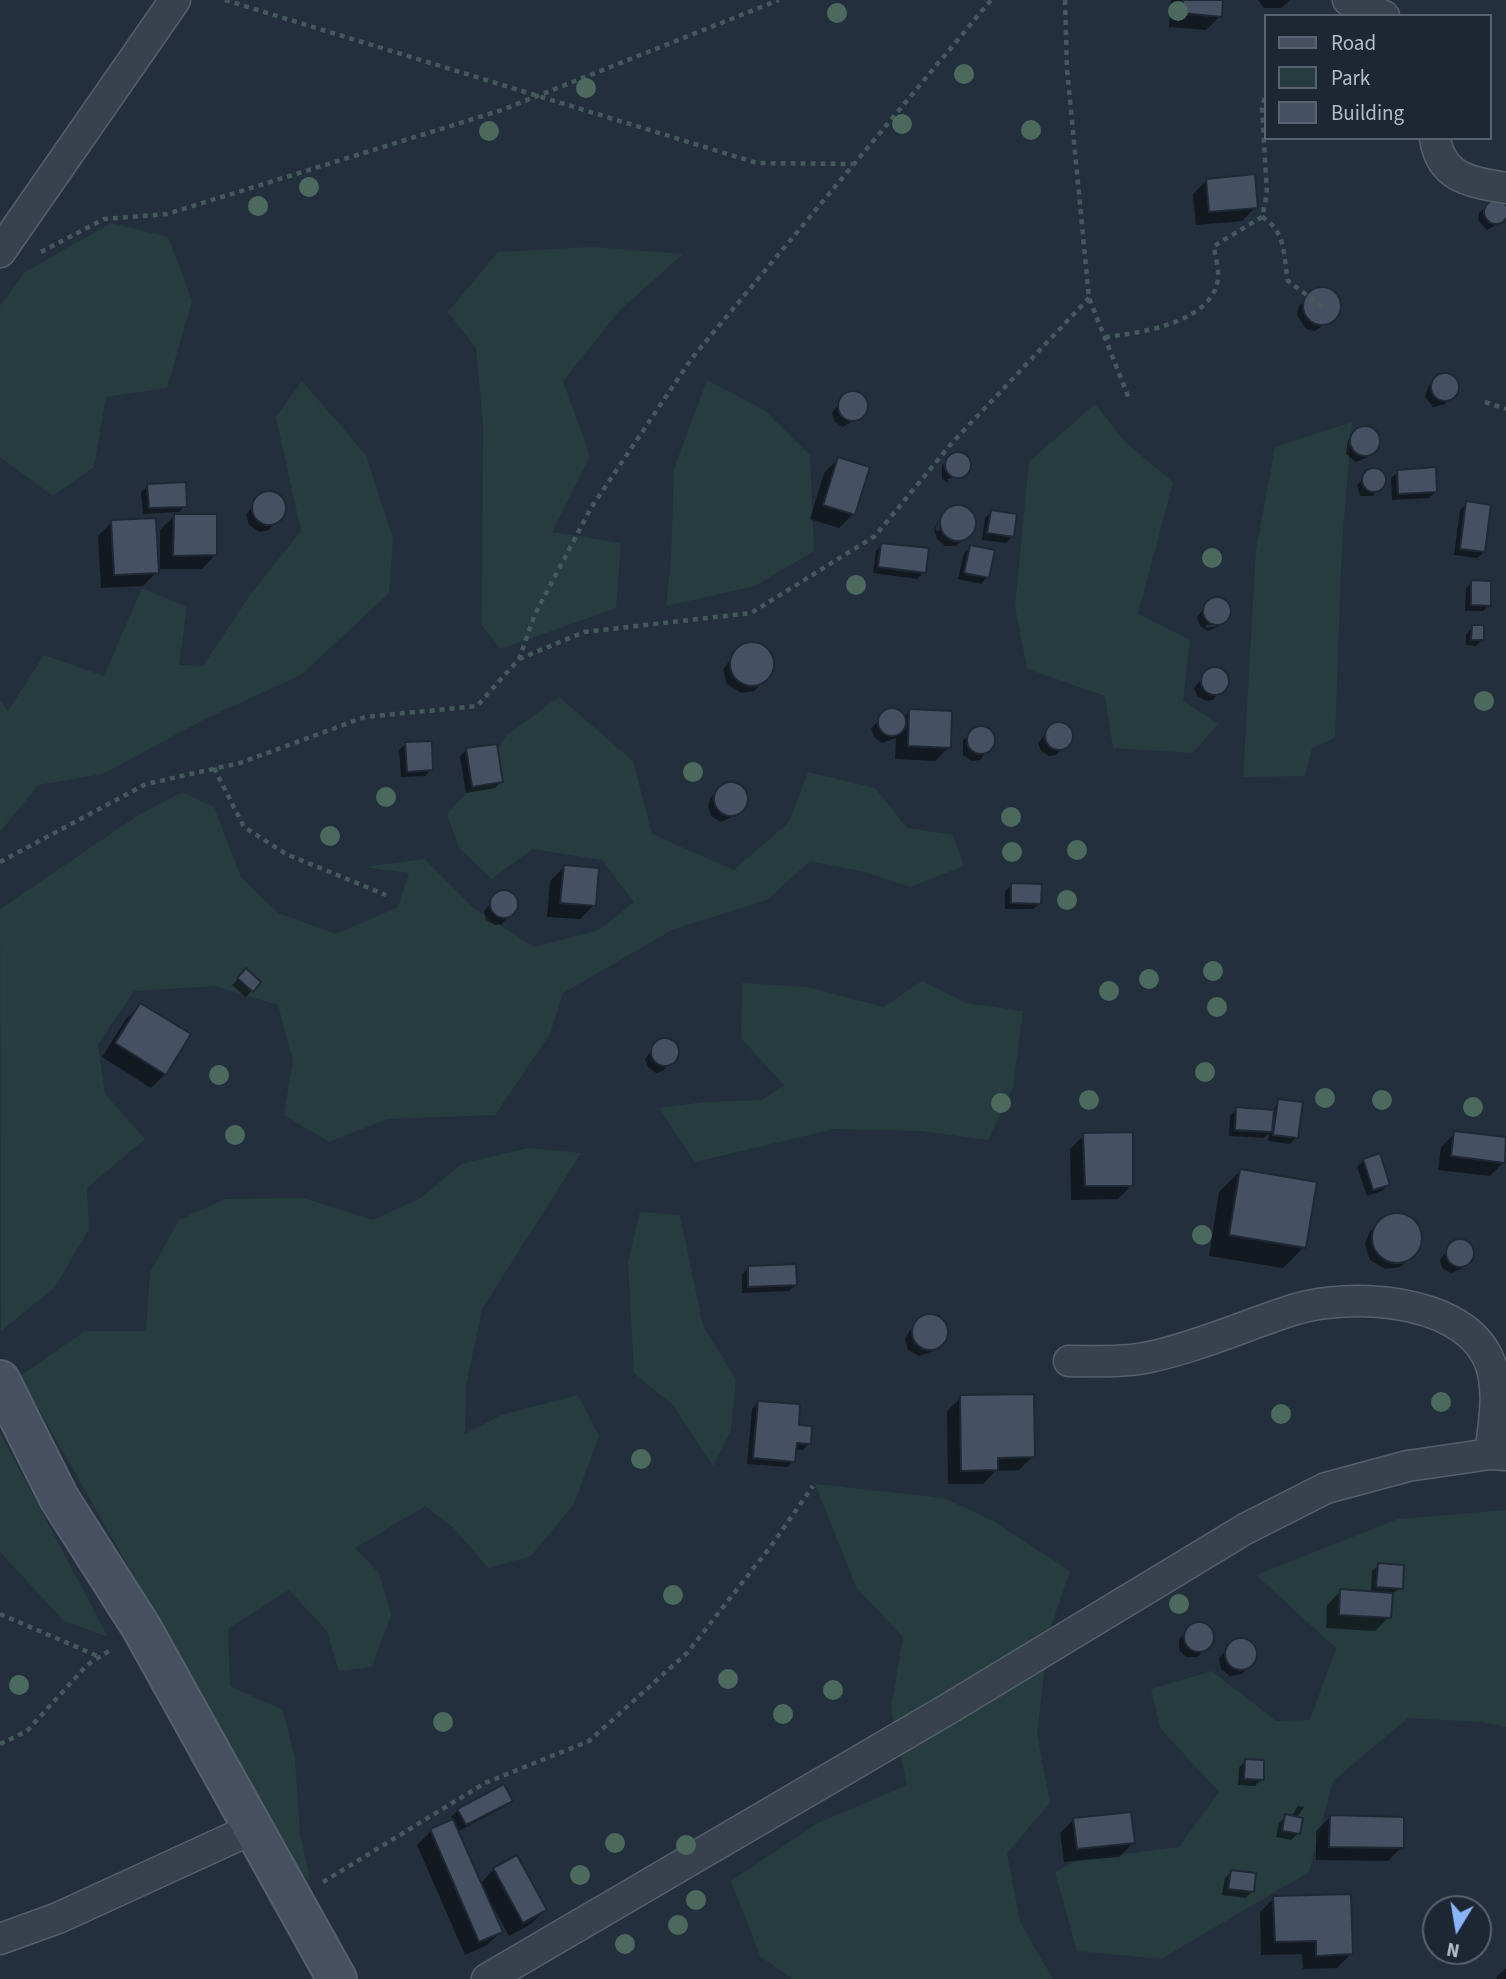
<!DOCTYPE html>
<html>
<head>
<meta charset="utf-8">
<style>
  body { margin:0 }
  #map { position:relative; width:1506px; height:1979px; overflow:hidden; background:#242f3e; font-family:"Source Sans 3",sans-serif }
  canvas { display:block }
  .legend { position:absolute; left:1264px; top:14px; width:228px; height:126px; box-sizing:border-box; background:#1d2633; border:2px solid #59626f; margin:0; padding:9px 12px; list-style:none; font-size:21px; color:#b4bcc9 }
  .legend li { display:flex; align-items:center; gap:14px; height:35px }
  .legend b { width:35px; border:2px solid #59626f }
  .north { position:absolute; left:1422px; top:1895px; width:70px; height:70px; box-sizing:border-box; background:#1d2633; border:2px solid #59626f; border-radius:50%; rotate:191deg; font-size:19px; font-weight:700; line-height:28px; text-align:center; color:#b4bcc9 }
  .north::after { content:''; display:block; margin:auto; width:24px; height:32px; background:#8ab4f8; clip-path:polygon(50% 0,100% 100%,50% 72%,0 100%) }
</style>
</head>
<body>
<div id="map">
<canvas width="1506" height="1979"></canvas>
<ul class="legend">
<li><b style="height:9px;background:#465061"></b>Road</li>
<li><b style="height:19px;background:#263c3f"></b>Park</li>
<li><b style="height:19px;background:#455162"></b>Building</li>
</ul>
<div class="north">N</div>
</div>
<script>
const ctx = document.querySelector('canvas').getContext('2d');
ctx.lineJoin = 'round';
function fill(path, color) {
  ctx.fillStyle = color;
  ctx.fill(path, 'evenodd');
}
function strokePath(path, color, width, dash) {
  ctx.strokeStyle = color;
  ctx.lineWidth = width;
  ctx.lineCap = dash ? 'butt' : 'round';
  ctx.setLineDash(dash || []);
  ctx.stroke(path);
}
fill(new Path2D(`
  M111 223 168 237 192 301 167 388 106 397 94 467 53 496 0 457V306L25 272Z
  M593 247 683 254 620 310 563 381 590 456 552 532 621 543 616 608 501 649 482 626 483 424 476 348 448 312 498 252Z
  M707 380 764 410 810 455 814 551 755 586 666 606 671 559 674 469Z
  M302 381 366 455 393 539 389 593 301 675 207 718 103 774 38 785 0 832V700L8 711 44 655 104 676 142 588 187 607 179 665 203 666 250 595 301 531 276 417Z
  M1095 404 1125 442 1173 482 1138 614 1190 640 1183 701 1219 724 1192 753 1113 748 1105 696 1027 669 1015 606 1029 462Z
  M1352 422 1342 544 1335 738 1312 748 1305 776 1243 777 1256 550 1275 447Z
  M559 697 633 761 652 834 734 870 789 822 808 772 875 788 907 828 953 835 964 866 910 887 865 872 810 861 767 900 674 929 563 993 550 1034 495 1115 387 1119 329 1142 284 1115 293 1061 278 1005 215 986 134 991 98 1044 105 1094 145 1139 87 1188 89 1229 55 1287 1 1331 0 909 137 816 182 792 214 807 241 877 278 913 336 934 398 907 409 873 364 867 424 859 472 907 534 947 599 930 634 902 602 860 532 849 492 879 459 848 447 814 472 787 507 735Z
  M922 981 966 1003 1023 1011 1013 1088 988 1140 921 1131 834 1129 695 1162 659 1108 705 1102 762 1100 784 1085 741 1038 742 983 807 987 884 1007Z
  M528 1148 581 1153 482 1309 466 1386 465 1434 501 1415 578 1395 599 1436 574 1504 531 1556 488 1568 455 1529 425 1506 355 1548 379 1573 391 1615 372 1667 339 1671 327 1631 289 1590 228 1629 230 1686 283 1710 295 1759 300 1834 310 1880 276 1858 141 1589 20 1376 85 1331H146L150 1272 179 1220 225 1199 303 1198 373 1220 421 1198 461 1164Z
  M640 1212 680 1215 703 1326 736 1379 731 1430 713 1466 673 1405 634 1373 628 1263Z
  M0 1433 108 1637 64 1621 0 1552Z
  M815 1484 944 1498 993 1521 1070 1571 1049 1632 1037 1734 1050 1803 1007 1853 1020 1922 1053 1979H792L760 1956 731 1881 818 1823 907 1785 891 1708 903 1637 856 1587Z
  M1506 1510V1727L1482 1722 1408 1718 1333 1781 1309 1872 1161 1959 1077 1951 1055 1872 1078 1860 1179 1847 1219 1792 1160 1728 1151 1689 1212 1671 1276 1721 1310 1720 1336 1648 1256 1575 1398 1519Z`), '#263c3f');
fill(new Path2D(`
  M1171 0H1221L1220 16 1206 30 1169 27Z
  M1258 0H1290L1281 8H1264Z
  M1207 180 1256 207 1242 221 1196 225 1193 194Z
  M1492 201 1506 204V219L1487 230 1478 220 1479 213Z
  M1321 288 1331 290 1337 296 1339 314 1315 331 1306 329 1297 315 1299 306 1313 291Z
  M1442 375 1454 379 1457 392 1445 404 1433 407 1425 397 1429 385Z
  M855 392 865 397 868 406 865 414 843 427 835 422 832 413 847 393Z
  M1368 429 1374 431 1379 444 1368 457 1356 462 1346 454 1348 440 1355 433Z
  M960 454 970 465 965 474 947 479 949 483 960 479 949 483 942 479V465Z
  M838 459 853 514 839 528 810 519 824 473Z
  M1374 470 1384 477V483L1373 496H1360L1357 485Z
  M1398 472 1436 492 1429 498 1392 500 1391 478Z
  M148 486 185 506 179 512 143 514 141 492Z
  M272 492 282 498 285 509 269 530 259 532 249 525 246 515 262 494Z
  M1467 503 1484 552 1477 558 1454 555 1460 510Z
  M954 507H964L972 513 975 523 964 540 955 546H945L937 539 934 530 939 519 935 530 939 531 945 513Z
  M991 512 1013 536 1006 543 982 540 985 518Z
  M174 516 215 555 202 569H160V530Z
  M112 522 157 572 143 586 101 588 98 536Z
  M882 544 924 572 917 579 873 573 876 551Z
  M971 547 987 577 981 584 958 579 964 553Z
  M1472 582 1489 605 1483 611H1465L1466 588Z
  M1219 598 1228 603 1230 611 1223 623 1206 625V628L1219 626 1208 631 1200 626 1197 617 1211 599Z
  M1473 627 1482 639 1476 646 1466 645V634Z
  M755 643 769 651 774 665 769 677 754 691 741 693 727 684 723 670 735 652 742 645Z
  M1217 669 1226 673 1228 681 1213 700 1206 701 1197 696 1194 688 1209 670Z
  M894 710 903 718 910 711 949 747 935 761 895 759 896 738 882 743 874 737 871 729 886 711Z
  M1061 723 1069 728 1072 736 1056 755 1049 756 1041 751 1038 743 1053 724Z
  M984 728 992 733 994 741 980 760 972 761 963 755V740Z
  M406 744 431 770 425 776 401 777 399 750Z
  M467 750 501 782 495 788 466 793 460 756Z
  M734 784 744 790 747 800 736 815 721 822 711 816 708 806 711 797 718 790Z
  M564 867 594 905 580 919 547 917 550 881Z
  M1012 885 1040 903 1033 909H1005V891Z
  M507 892 515 897 518 905 502 924 495 925 486 920 484 911 499 893Z
  M246 971 259 982 246 997 232 985Z
  M140 1005 165 1074 151 1088 102 1057 126 1019Z
  M668 1039 676 1044 679 1053 663 1071 656 1073 648 1067 645 1059 660 1040Z
  M1279 1101 1296 1137 1290 1144 1268 1141 1269 1133 1264 1138 1229 1136 1230 1116 1237 1109 1272 1111Z
  M1455 1133 1506 1139 1504 1162 1490 1176 1438 1170 1441 1147Z
  M1084 1135 1132 1185 1118 1199 1071 1200 1070 1149Z
  M1364 1160 1388 1185 1382 1191 1367 1196 1357 1167Z
  M1240 1171 1304 1247 1283 1268 1209 1256 1219 1192Z
  M1401 1214 1417 1223 1422 1239 1409 1260 1400 1267 1385 1269 1370 1260 1365 1244 1370 1231 1386 1216Z
  M1462 1240 1470 1246 1473 1254 1463 1268 1451 1273 1442 1268 1440 1260 1454 1241Z
  M748 1268 796 1285 789 1291 742 1293V1274Z
  M932 1315 943 1322 947 1333 936 1350 919 1356 908 1350 905 1339 915 1322Z
  M961 1397 1033 1456 1019 1470 995 1471 983 1484H948L947 1411Z
  M758 1402 797 1426 809 1443 803 1450 794 1449V1461L787 1467 747 1464 752 1409Z
  M1379 1565 1401 1588 1391 1594 1389 1617 1375 1631 1326 1628 1327 1605 1341 1591 1371 1593 1372 1571Z
  M1194 1624H1204L1212 1632V1642L1197 1657H1186L1179 1650V1639Z
  M1245 1640 1255 1647 1256 1657 1242 1674 1230 1676 1221 1669 1219 1658 1234 1642Z
  M1245 1761 1262 1779 1255 1786 1238 1785 1239 1768Z
  M503 1786 510 1801 504 1807 457 1832 480 1884 494 1869 545 1910 531 1924 509 1936 491 1903 489 1904 501 1932 487 1945 465 1955 417 1845 431 1831 454 1821 451 1817 458 1810Z
  M1298 1806 1304 1807 1296 1818 1298 1833 1291 1840 1276 1837 1279 1823 1286 1816 1291 1817Z
  M1330 1817 1402 1847 1388 1861 1316 1860V1831Z
  M1074 1819 1133 1843 1119 1857 1064 1862 1060 1833Z
  M1231 1872 1252 1891 1246 1898 1222 1895 1225 1878Z
  M1274 1898 1351 1954 1337 1968 1303 1969 1302 1954 1261 1955 1260 1912Z
  M1506 1968V1979H1497L1496 1977Z`), '#0007');
const building = new Path2D(`
  M1183 0H1223L1222 17 1182 13Z
  M1255 174 1258 208 1209 212 1206 179Z
  M1484 212a12 12 0 1 1 24 0a12 12 0 1 1-24 0Z
  M1303 306a19 19 0 1 1 38 0a19 19 0 1 1-38 0Z
  M1431 387a14 14 0 1 1 28 0a14 14 0 1 1-28 0Z
  M838 406a15 15 0 1 1 30 0a15 15 0 1 1-30 0Z
  M1350 441a15 15 0 1 1 30 0a15 15 0 1 1-30 0Z
  M945 465a13 13 0 1 1 26 0a13 13 0 1 1-26 0Z
  M838 457 870 467 855 515 823 505Z
  M1436 467 1437 492 1398 494 1397 470Z
  M1362 480a12 12 0 1 1 24 0a12 12 0 1 1-24 0Z
  M186 482 187 507 149 508 147 484Z
  M252 508a17 17 0 1 1 34 0a17 17 0 1 1-34 0Z
  M1466 501 1491 505 1485 552 1460 549Z
  M940 523a18 18 0 1 1 36 0a18 18 0 1 1-36 0Z
  M991 510 1017 514 1014 537 987 533Z
  M174 514H217V555L173 556Z
  M156 518 159 573 114 575 111 520Z
  M881 543 929 548 926 573 878 567Z
  M970 545 995 550 989 578 964 573Z
  M1471 580 1491 581V606L1471 605Z
  M1203 611a14 14 0 1 1 28 0a14 14 0 1 1-28 0Z
  M1472 625H1484V640H1471Z
  M730 664a22 22 0 1 1 44 0a22 22 0 1 1-44 0Z
  M1201 681a14 14 0 1 1 28 0a14 14 0 1 1-28 0Z
  M878 722a14 14 0 1 1 28 0a14 14 0 1 1-28 0Z
  M909 709 952 711 951 748 908 746Z
  M1045 736a14 14 0 1 1 28 0a14 14 0 1 1-28 0Z
  M967 740a14 14 0 1 1 28 0a14 14 0 1 1-28 0Z
  M432 741 433 770 407 772 405 742Z
  M497 744 503 782 472 787 466 748Z
  M714 799a17 17 0 1 1 34 0a17 17 0 1 1-34 0Z
  M564 865 599 868 596 906 560 903Z
  M1011 883 1042 884 1041 904 1011 903Z
  M490 904a14 14 0 1 1 28 0a14 14 0 1 1-28 0Z
  M246 968 261 982 253 992 237 978Z
  M140 1003 191 1034 166 1075 115 1043Z
  M651 1052a14 14 0 1 1 28 0a14 14 0 1 1-28 0Z
  M1278 1099 1303 1102 1298 1138 1273 1135Z
  M1236 1107 1274 1110 1272 1132 1235 1130Z
  M1454 1131 1506 1137 1505 1163 1451 1156Z
  M1133 1132V1186H1085L1083 1133Z
  M1380 1153 1390 1185 1373 1190 1363 1159Z
  M1240 1169 1317 1182 1306 1248 1229 1235Z
  M1372 1238a25 25 0 1 1 50 0a25 25 0 1 1-50 0Z
  M1446 1253a14 14 0 1 1 28 0a14 14 0 1 1-28 0Z
  M796 1264 797 1285 748 1287V1266Z
  M912 1332a18 18 0 1 1 36 0a18 18 0 1 1-36 0Z
  M1034 1394 1035 1457 998 1458V1470L961 1471 960 1395Z
  M758 1401 800 1404 799 1425 812 1426 811 1444 797 1443 795 1462 753 1458Z
  M1378 1563 1404 1565 1403 1589 1376 1587Z
  M1340 1589 1393 1593 1391 1618 1339 1615Z
  M1184 1637a15 15 0 1 1 30 0a15 15 0 1 1-30 0Z
  M1225 1654a16 16 0 1 1 32 0a16 16 0 1 1-32 0Z
  M1245 1759 1264 1760V1780L1244 1779Z
  M504 1784 513 1801 466 1825 457 1809Z
  M1131 1812 1135 1843 1077 1849 1073 1818Z
  M1285 1814 1303 1818 1300 1834 1282 1831Z
  M1330 1815 1404 1817V1848L1329 1847Z
  M453 1819 503 1932 479 1942 430 1829Z
  M517 1855 547 1910 523 1923 493 1868Z
  M1231 1870 1256 1873 1254 1892 1228 1889Z
  M1351 1894 1353 1954 1316 1956V1941L1275 1942 1273 1896Z`);
fill(building, '#455162');
strokePath(building, '#1f2835', 2);
const street = new Path2D(`
  M1348 0 1384 16
  M1435 138C1441 179 1472 182 1506 188
  M0 252 175 0
  M1069 1361C1097 1361 1126 1363 1154 1356 1203 1345 1248 1324 1296 1309 1349 1293 1456 1298 1486 1354 1502 1383 1494 1423 1490 1454
  M0 1939 58 1918 252 1829
  M487 1979 948 1709 1245 1529 1326 1488 1408 1466 1490 1454 1506 1455`);
const secondary = new Path2D(`
  M0 1380 59 1498 141 1627 337 1979`);
strokePath(street, '#565f6c', 33);
strokePath(secondary, '#565f6c', 42);
strokePath(new Path2D(`
  M225 0 757 163 852 164
  M1065 0 1067 69 1089 298 1130 401
  M1262 217C1287 232 1283 256 1288 281L1327 310
  M41 252 104 219 167 214 502 110 779 0
  M1105 337C1140 333 1212 323 1218 279 1219 269 1215 256 1214 246L1262 217 1267 194 1262 108 1266 93
  M1485 402 1506 409
  M519 659 584 632 751 613 875 536 951 444 1089 298
  M214 768 244 827 286 854 386 895
  M0 862 146 784 240 763 365 717 477 706 519 659 535 614 591 508 692 358 991 0
  M0 1614 100 1657
  M0 1744 27 1731 87 1665 112 1649
  M323 1882 485 1783 589 1741 687 1653 771 1546 813 1486`), '#44595c', 4.5, [5, 5]);
strokePath(street, '#38414e', 30);
strokePath(secondary, '#465061', 38);
ctx.fillStyle = '#4b6a5d';
for (const [x, y] of [
  [1178,11],
  [837,13],
  [964,74],
  [586,88],
  [902,124],
  [1031,130],
  [489,131],
  [309,187],
  [258,206],
  [1212,558],
  [856,585],
  [1484,701],
  [693,772],
  [386,797],
  [1011,817],
  [330,836],
  [1077,850],
  [1012,852],
  [1067,900],
  [1213,971],
  [1149,979],
  [1109,991],
  [1217,1007],
  [1205,1072],
  [219,1075],
  [1325,1098],
  [1089,1100],
  [1382,1100],
  [1001,1103],
  [1473,1107],
  [235,1135],
  [1202,1235],
  [1441,1402],
  [1281,1414],
  [641,1459],
  [673,1595],
  [1179,1604],
  [728,1679],
  [19,1685],
  [833,1690],
  [783,1714],
  [443,1722],
  [615,1843],
  [686,1845],
  [580,1875],
  [696,1900],
  [678,1925],
  [625,1944]
]) {
  ctx.beginPath();
  ctx.arc(x, y, 10, 0, 2 * Math.PI);
  ctx.fill();
}
</script>
</body>
</html>
